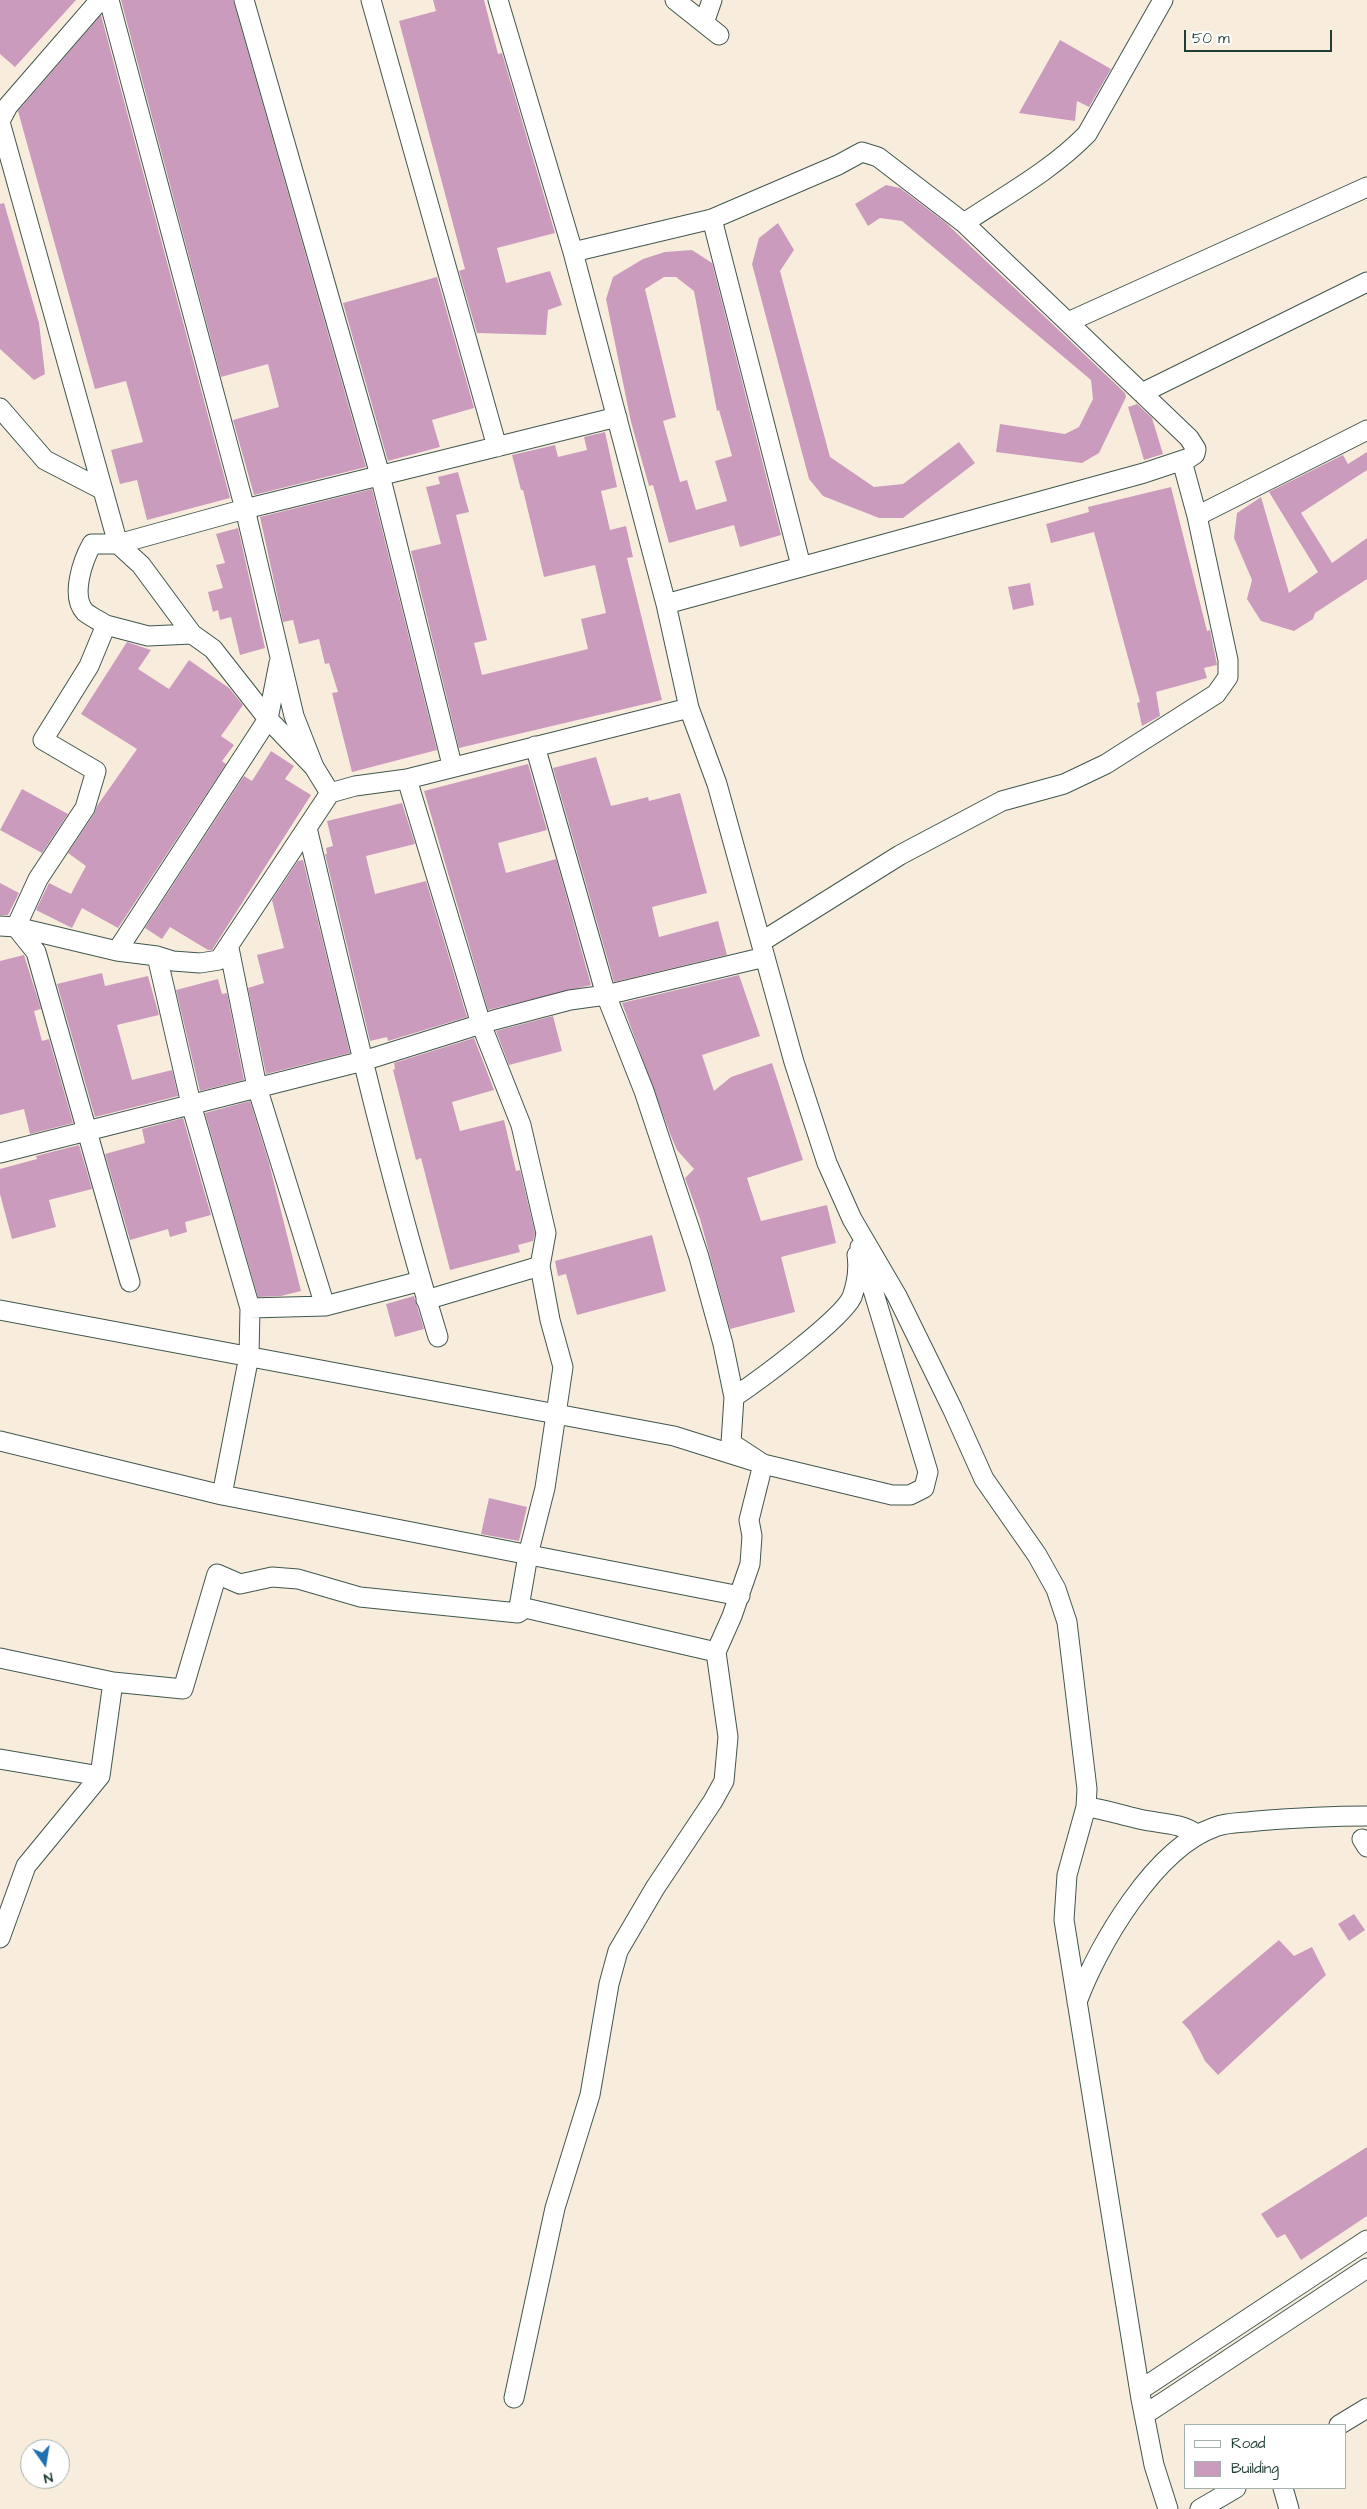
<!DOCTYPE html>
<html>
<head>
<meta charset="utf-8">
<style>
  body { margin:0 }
  #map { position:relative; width:1367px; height:2509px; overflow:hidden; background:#f8eddd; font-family:"Architects Daughter",sans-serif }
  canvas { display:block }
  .legend { position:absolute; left:1184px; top:2424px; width:162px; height:65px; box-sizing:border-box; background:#fff; border:1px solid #a5b1ae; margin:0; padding:6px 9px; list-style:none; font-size:15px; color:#1f3d34 }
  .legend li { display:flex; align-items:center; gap:10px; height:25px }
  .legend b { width:25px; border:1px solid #a5b1ae }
  .north { position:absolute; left:20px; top:2439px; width:50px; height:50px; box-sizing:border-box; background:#fff; border:1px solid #a5b1ae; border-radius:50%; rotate:167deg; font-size:14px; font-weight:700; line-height:20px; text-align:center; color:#1f3d34 }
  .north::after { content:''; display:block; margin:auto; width:18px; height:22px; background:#1f6fb2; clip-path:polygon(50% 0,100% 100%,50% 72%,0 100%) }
  .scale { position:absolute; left:1184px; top:30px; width:148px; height:22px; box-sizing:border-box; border:2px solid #1f3d34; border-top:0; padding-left:6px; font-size:15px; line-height:18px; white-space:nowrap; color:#1f3d34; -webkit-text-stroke:4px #fff; paint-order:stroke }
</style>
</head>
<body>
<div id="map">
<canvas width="1367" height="2509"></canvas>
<ul class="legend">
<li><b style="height:6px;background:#fff"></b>Road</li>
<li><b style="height:14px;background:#cb9bbd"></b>Building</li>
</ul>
<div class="north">N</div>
<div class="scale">50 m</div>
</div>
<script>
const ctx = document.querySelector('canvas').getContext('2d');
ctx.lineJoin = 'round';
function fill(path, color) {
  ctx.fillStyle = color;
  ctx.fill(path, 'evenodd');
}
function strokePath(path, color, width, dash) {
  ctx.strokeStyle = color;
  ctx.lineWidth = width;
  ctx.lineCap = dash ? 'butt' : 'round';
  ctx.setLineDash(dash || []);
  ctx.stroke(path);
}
fill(new Path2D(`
  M0 0H76L15 67 0 54Z
  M121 0H233L366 467 254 495 233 420 279 407 268 364 221 377Z
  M433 0H484L498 54 502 53 555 233 497 248 506 283 550 271 562 305 548 310 546 335 477 333 459 271 465 269 399 21 436 11Z
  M101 15 230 498 147 520 137 480 120 484 111 450 143 442 126 381 95 389 18 111Z
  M1060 40 1111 69 1089 107 1077 101 1075 121 1019 113Z
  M886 185 900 188 946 223 1125 393 1126 397 1099 453 1082 463 996 452 1000 424 1065 434 1079 427 1093 399 1091 380 902 221 880 218 868 226 855 204Z
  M4 203 39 323 45 374 34 380 0 349V204Z
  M778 223 794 250 780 271 830 457 874 487 903 484 959 442 975 463 903 518H879L823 496 809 479 752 264 759 238Z
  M692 250 712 263 781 535 740 547 734 525 669 543 653 485 649 486 631 422 606 299 613 277 643 259 665 252ZM664 277H676L694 291 717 411 719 410 732 456 715 461 727 501 696 510 687 480 680 482 663 421 676 417 645 289Z
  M437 277 474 408 432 420 440 447 388 461 343 303Z
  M1137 404 1152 418 1163 454 1144 460 1128 407Z
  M605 432 617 487 601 491 610 530 626 526 633 557 627 558 662 700 459 748 411 551 441 544 426 487 440 484 438 477 458 472 469 512 456 515 487 640 474 643 482 675 588 649 581 619 606 613 595 565 544 577 523 490H521L512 455 555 445 558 457 587 450 584 437Z
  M1367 452V470L1301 513 1332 563 1367 538V579L1315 613 1313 619 1294 631 1261 621 1247 599 1252 580 1234 538 1237 513 1261 497 1289 593 1318 572 1269 492 1343 455 1348 464Z
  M1171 487 1207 631 1210 630 1217 665 1204 668 1207 678 1156 692 1160 716 1142 726 1137 703 1140 702 1094 532 1051 543 1046 524 1089 512 1088 507Z
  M372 489 437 750 352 772 332 693 338 692 329 663 325 664 319 639 299 644 293 620 283 622 260 517Z
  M238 528 265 648 240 655 231 617 220 620 218 610 213 612 208 592 223 588 216 565 225 563 216 534Z
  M1030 583 1034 605 1013 610 1008 587Z
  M127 642 151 650 138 669 169 689 189 660 229 688 243 705 221 736 234 745 222 761 226 764 118 928 82 908 72 928 36 910 49 883 71 894 86 866 68 853 94 814 97 806 137 749 81 714Z
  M271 751 294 766 285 779 311 795 212 950H208L170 927 162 939 145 928 244 776 252 781Z
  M596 757 611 806 648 797 649 801 680 793 707 893 652 907 659 937 718 921 727 955 614 982 553 768Z
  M528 764 547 830 498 843 506 873 556 859 591 985 488 1010 424 791Z
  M22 789 68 814 42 853 0 830Z
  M402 803 415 844 366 856 375 894 426 881 467 1017 388 1041 387 1037 370 1041 325 854H327L326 848 333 846 327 821Z
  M303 860 350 1053 266 1074 248 988 264 983 257 955 284 948 272 900 298 861Z
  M0 883 19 893 8 915H0Z
  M24 955 41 1009 34 1011 42 1041 49 1039 73 1123 30 1134 24 1109 0 1115V961Z
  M102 973 105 986 148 976 159 1015 117 1025 132 1080 172 1070 178 1096 95 1117 57 984Z
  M739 975 760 1036 702 1055 714 1091 731 1077 772 1063 803 1160 747 1178 761 1221 827 1205 836 1243 781 1257 795 1312 730 1329 700 1219 685 1178 694 1169 677 1150 671 1136 622 1003Z
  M218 979 222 994 227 993 244 1080 200 1091 176 990Z
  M553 1016 562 1051 509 1065 496 1031Z
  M474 1038 494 1090 452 1102 460 1131 504 1120 516 1171 520 1170 535 1233 533 1241 518 1245 520 1252 450 1270 421 1158 416 1160 393 1070 395 1069 394 1063Z
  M250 1101 269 1163 301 1291 281 1296 258 1297 205 1113Z
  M183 1118 211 1215 185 1222 187 1232 170 1237 168 1229 130 1240 105 1154 145 1143 142 1129Z
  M79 1145 92 1189 49 1200 56 1227 12 1239 0 1194V1169L37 1159 36 1156Z
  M652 1235 666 1291 577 1315 566 1274 558 1276 555 1261Z
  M414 1296 424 1329 395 1337 386 1304Z
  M489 1498 527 1507 519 1541 481 1534Z
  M1354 1914 1365 1930 1349 1941 1338 1924Z
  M1279 1940 1294 1956 1312 1947 1326 1975 1218 2075 1205 2061 1190 2031 1182 2022Z
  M1367 2147V2216L1301 2260 1285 2234 1277 2238 1261 2214Z`), '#cb9bbd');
const street = new Path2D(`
  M109 0 245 509 294 716 314 767 330 793 355 786 407 779 689 708
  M244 0 380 475 452 765
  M371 0 497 447
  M498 0 573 252 666 604 689 708 717 784 794 1062 827 1163 852 1219 897 1296 952 1408 984 1479 1037 1555 1056 1589 1067 1622 1087 1789 1086 1807 1067 1875 1064 1920 1141 2399 1154 2465 1168 2509
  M675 0 719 35
  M704 23 712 0
  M0 121 8 106 100 0
  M0 122 118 544 245 509 617 417
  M712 219 801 566
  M964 223C1006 195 1052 170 1087 134L1163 0
  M573 252 712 219 838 165 862 152 878 157 964 223 1189 438 1196 449 1195 454 1189 458 1144 473 666 604
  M1068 322 1367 187
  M1142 393 1367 282
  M0 408 45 460 103 490
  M1197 516 1367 430
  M106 625 148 636 192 634
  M314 767 268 719 213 649 192 634 141 565 118 544H92C83 560 70 596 85 612 91 617 100 621 106 625L89 666 43 740 96 771 85 808 38 879 16 927 117 951 157 956 173 961 200 963 219 960 330 793
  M407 779 481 1024 521 1125 546 1233 540 1266 550 1320 563 1367 545 1488 528 1555 518 1613
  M307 828C348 998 387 1170 438 1337
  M0 926 16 927 36 952 130 1282
  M761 942 900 855 1002 801 1064 784 1106 764 1216 694 1228 677V660L1197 516 1182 461
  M229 948 257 1087 325 1306
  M117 951 268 719 279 663
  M157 956 191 1104 250 1308 249 1356 222 1495
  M0 1153 363 1061 494 1020 570 1000 606 995 765 957
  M426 1300 540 1266
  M250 1308 325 1306 421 1281
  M0 1310 674 1436 763 1464 892 1495H910L924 1488 928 1472 860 1247
  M734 1397C758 1381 841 1320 852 1297 857 1283 859 1269 857 1255
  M0 1441 222 1495 740 1596
  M0 1658 113 1682
  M0 1759 100 1776
  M1086 1807C1105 1809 1120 1815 1139 1819 1160 1824 1180 1822 1198 1835
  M1362 1839 1367 1847
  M0 1938 26 1866 100 1776 113 1682 183 1689 217 1574 240 1584 272 1577 298 1579 360 1597 518 1613 525 1608 716 1652
  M1077 2002C1098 1945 1155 1848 1215 1827 1228 1822 1243 1823 1257 1821 1294 1818 1330 1816 1367 1816
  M1140 2390 1367 2240
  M514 2398 555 2208 590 2095 609 1984 618 1951 655 1888 713 1801 724 1781 728 1737 716 1652 732 1616 750 1564 752 1536 749 1520 763 1464 731 1443 734 1397 723 1344 699 1257 644 1091 606 995 535 746
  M1144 2415 1367 2268
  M1339 2425 1367 2408
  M1283 2488 1289 2509
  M1200 2509 1236 2488`);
strokePath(street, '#40574d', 21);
strokePath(street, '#fff', 19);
</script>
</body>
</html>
